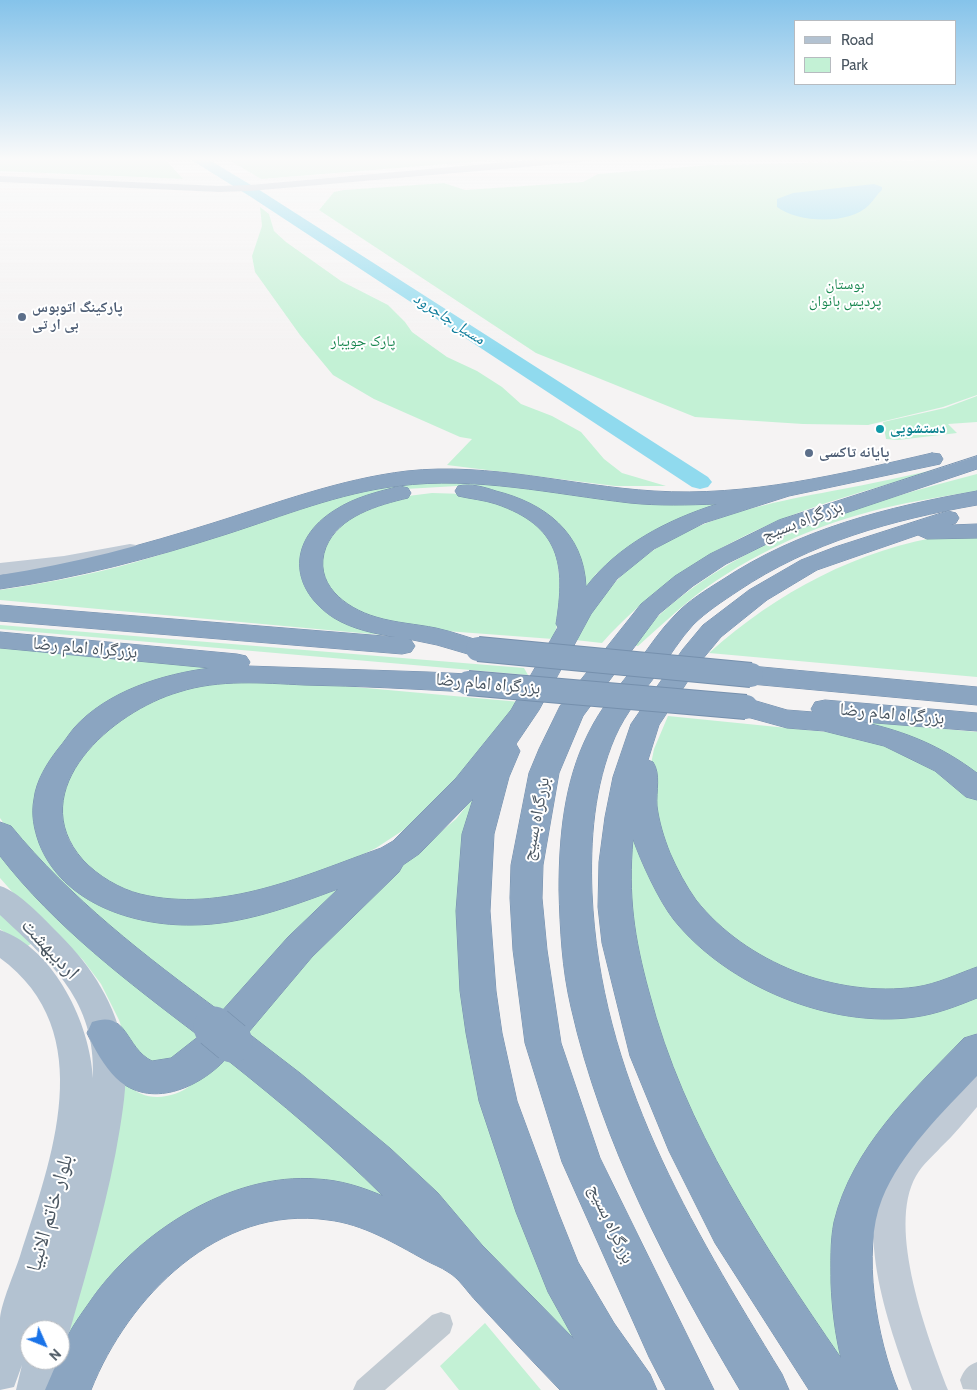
<!DOCTYPE html>
<html>
<head>
<meta charset="utf-8">
<style>
  body { margin:0 }
  #map { position:relative; width:977px; height:1390px; overflow:hidden; background:#f5f3f3; font-family:Cabin,sans-serif }
  canvas { display:block }
  .legend { position:absolute; left:794px; top:20px; width:162px; height:65px; box-sizing:border-box; background:#fff; border:1px solid #b7bbc0; margin:0; padding:6px 9px; list-style:none; font-size:15px; color:#4a5661 }
  .legend li { display:flex; align-items:center; gap:10px; height:25px }
  .legend b { width:25px; border:1px solid #b7bbc0 }
  .north { position:absolute; left:20px; top:1320px; width:50px; height:50px; box-sizing:border-box; background:#fff; border:1px solid #b7bbc0; border-radius:50%; rotate:134deg; font-size:14px; font-weight:700; line-height:20px; text-align:center; color:#4a5661 }
  .north::after { content:''; display:block; margin:auto; width:18px; height:22px; background:#1a73e8; clip-path:polygon(50% 0,100% 100%,50% 72%,0 100%) }
</style>
</head>
<body>
<div id="map">
<canvas width="977" height="1390"></canvas>
<ul class="legend">
<li><b style="height:6px;background:#b3c2d1"></b>Road</li>
<li><b style="height:14px;background:#c3f1d5"></b>Park</li>
</ul>
<div class="north">N</div>
</div>
<script>
const ctx = document.querySelector('canvas').getContext('2d');
ctx.lineJoin = 'round';
function fill(path, color) {
  ctx.fillStyle = color;
  ctx.fill(path, 'evenodd');
}
function strokePath(path, color, width, dash) {
  ctx.strokeStyle = color;
  ctx.lineWidth = width;
  ctx.lineCap = dash ? 'butt' : 'round';
  ctx.setLineDash(dash || []);
  ctx.stroke(path);
}
function drawText(font, color, halo, rows, align = 'center') {
  ctx.font = font + ' Cabin,"Noto Naskh Arabic",sans-serif';
  ctx.lineWidth = 4;
  ctx.setLineDash([]);
  ctx.textBaseline = 'middle';
  ctx.strokeStyle = halo;
  ctx.fillStyle = color;
  for (const [text, x, y, turn = 0] of rows) {
    ctx.save();
    ctx.translate(x, y);
    ctx.rotate((+turn || 0) * Math.PI / 180);
    ctx.textAlign = isNaN(turn) ? turn : align;
    if (halo) ctx.strokeText(text, 0, 0);
    ctx.fillText(text, 0, 0);
    ctx.restore();
  }
}
fill(new Path2D(`
  M0 158H164L183 179 0 171Z
  M226 158H521L261 179Z
  M954 158H977V395L943 407 868 425 803 424 695 417 536 353 319 210 334 192 344 190 444 183 465 190 583 182 598 174 711 165 947 160Z
  M260 207 269 214 274 231 286 242 341 281 388 305 405 322 412 332 447 357 477 371 502 387 521 404 552 416 581 432 604 459 622 473 666 486H615L447 465 472 439 460 437 374 399 333 375 300 335 255 272 252 256 262 226Z
  M977 396V422L948 424 957 433 898 440 886 439 883 422 945 408Z
  M948 467C884 486 817 502 757 530 698 557 645 595 602 643L575 640C629 534 724 511 832 491 871 484 909 475 948 467Z
  M977 474V491C946 496 914 501 884 508 817 524 750 554 695 596 675 612 657 629 638 646L629 645C645 630 661 612 678 599 765 530 872 502 977 474Z
  M433 479 735 501 660 528 635 542 596 574 577 605 570 543 486 490 457 486 405 489 331 519 313 594 426 639 0 600V590C53 582 105 572 156 556 227 534 297 505 369 488 390 483 412 482 433 479Z
  M432 493 465 494 519 509 556 544 562 609 553 639 406 628 366 618 324 587 320 550 350 516 408 496Z
  M949 535H977V677L709 653C777 592 858 549 949 535Z
  M0 625 524 668 528 675 0 629Z
  M0 648 104 655 229 667 124 698 35 821 140 915 349 880 222 1021 103 928 6 827 0 818Z
  M216 679 333 685 520 702 438 801 402 831 376 848 348 862 249 897 152 901 90 877 53 810 59 779 132 706Z
  M668 716 847 734 905 751 977 798V970L961 979 886 995 778 971 705 919 659 840 649 774 654 749Z
  M833 718 977 732V781Z
  M476 794 464 953 616 1390 236 1033 368 893 456 819Z
  M634 820 642 846 773 986 977 993V1033L885 1133 851 1390 690 1135 623 912Z
  M0 848 214 1038 159 1068 127 1044 119 1020 101 984 83 960 15 895 0 878Z
  M0 914 34 942 26 947 0 929Z
  M223 1046 411 1216 255 1190 53 1376 60 1360V1348L121 1066C123 1071 125 1079 128 1084 143 1103 174 1099 191 1085 204 1074 213 1059 223 1046Z
  M485 1323 541 1390H459L440 1366Z`), '#c3f1d5');
fill(new Path2D(`
  M874 184 882 187V190C877 194 874 200 869 205 850 225 798 223 777 207V199L793 193Z`), '#90daee');
fill(new Path2D(`
  M188 158H206L261 191 708 477 712 482 708 487 700 489 692 487 251 197Z`), '#90daee');
const highway = new Path2D(`
  M932 453 940 454 943 459 940 464 789 496 704 523 654 549 617 579 591 614 539 710 516 744 520 751 509 777 494 834 490 911 496 991 502 1033 517 1101 558 1212 578 1262 614 1323 650 1374 657 1390H560C532 1361 504 1331 477 1302 468 1293 459 1278 448 1272 441 1267 432 1264 425 1260 394 1243 363 1224 328 1220 219 1204 128 1297 91 1390H45L58 1360H60C60 1343 79 1317 89 1303 136 1233 231 1172 317 1179 340 1180 362 1187 383 1196 334 1147 280 1102 226 1059 199 1088 150 1110 116 1078 104 1066 94 1048 87 1033L92 1022C128 1009 125 1048 152 1061L171 1058 199 1036C128 982 55 927 0 856V822L11 826C71 899 145 956 221 1012L288 937 338 889C292 906 242 925 192 925 133 926 62 903 39 843 34 829 31 814 34 799 36 781 47 763 58 749 64 742 69 734 74 728 107 691 163 674 210 668L0 648V632L237 654 246 656 250 662 248 666 428 672 468 674 478 677 482 683 478 689 468 692C413 689 359 686 304 685 263 683 219 679 179 692 113 711 21 790 83 860 98 876 120 889 140 894 223 914 305 875 381 848L393 841 456 778 511 710 558 627 556 624C566 564 560 526 496 504 484 500 471 499 458 496L455 491 458 486C471 483 484 487 496 491 544 503 584 532 586 587 618 545 667 520 717 504 688 505 659 506 630 503 552 494 476 476 398 486 339 493 283 516 227 534 152 558 78 578 0 589V575C73 564 143 545 213 523 277 503 340 479 407 471 490 462 571 486 654 491 748 497 841 474 932 453ZM473 799 462 834 456 911 460 991 466 1033 479 1101 516 1212 548 1292 574 1339 482 1245 438 1193 391 1149 300 1073 248 1033 312 957 399 872 403 865 419 854Z
  M977 456V469L795 530 726 564 693 586 659 614 583 716 559 773 543 865 542 898 547 950 561 1043 600 1158 714 1390H666L649 1357 562 1162 525 1043 513 950 510 898 511 865 529 773 539 749 560 706 641 604 675 576 710 554 779 520Z
  M400 486 408 488 411 493 408 498C378 505 339 516 326 547 312 583 345 608 376 617 396 623 416 624 436 628 454 632 470 638 487 643L491 649 487 655 478 657 437 645 408 639 411 640 415 646 411 652 402 654 0 621V605L396 637C375 634 352 629 334 618 288 588 288 539 335 510 355 497 377 492 400 486Z
  M977 491V505C892 520 811 542 738 591 723 601 706 612 693 625 680 639 670 656 659 671 643 693 626 712 615 737 594 786 590 840 592 893 600 1076 689 1222 782 1374L789 1390H740C669 1270 602 1145 571 1007 562 969 560 929 559 890 559 837 564 782 588 734 601 707 620 685 638 662 650 646 661 629 675 615 688 601 706 590 722 580 799 529 887 507 977 491Z
  M948 511 956 513 959 518 956 523 951 525 977 524V538L927 539 918 535 817 570 767 600 721 637 701 661 659 725 648 760 653 762C661 774 656 791 657 806 659 822 664 838 670 853 677 869 686 886 696 900 746 963 836 998 916 987 937 984 957 974 977 967V998C957 1006 937 1014 915 1017 831 1029 727 986 674 920 659 901 641 862 633 839 628 896 634 937 649 992 684 1128 763 1244 841 1358 835 1334 832 1308 831 1283 831 1263 830 1242 834 1222 852 1147 912 1092 964 1038L977 1034V1076C943 1112 901 1152 882 1199 861 1252 877 1339 898 1390H809L715 1243 669 1151 630 1056 602 943 598 907 599 862 605 817 613 777 631 724 683 649 703 625 749 590 801 560 835 547Z
  M751 666 977 687V705L751 684 741 681 738 675 741 669Z
  M746 698 787 710 813 712 811 709 815 702 825 700 977 713V731L863 722C907 732 941 746 977 773V800L966 797 935 771 884 746 824 731 787 728 736 714 732 707 736 700Z`);
strokePath(highway, '#7690ad', 1);
fill(new Path2D(`
  M441 1312 450 1315 453 1324 450 1333 385 1390H353L357 1381 432 1315Z
  M977 1362V1390L963 1389 960 1380C964 1370 967 1366 977 1362Z`), '#c1cad2');
fill(new Path2D(`
  M552 158H597L592 161 250 191 219 192 0 182V176L219 186 250 185Z
  M130 544 136 545 139 549 136 553 64 568 0 575V563L64 556Z
  M977 1073V1107C965 1121 954 1135 941 1147 933 1156 922 1165 916 1176 886 1228 928 1338 948 1390H912C888 1322 849 1221 894 1155 901 1144 911 1136 920 1127 936 1111 951 1094 967 1077Z`), '#c1cbd6');
fill(new Path2D(`
  M0 886C20 892 45 920 61 936 92 967 116 1005 124 1049 128 1076 124 1102 120 1128 109 1197 89 1263 70 1330L65 1344 60 1345V1330H30V1341L26 1355 30 1346V1360H60V1354L63 1360 56 1390H16L22 1365 14 1387 0 1390C0 1366 0 1341 0 1318 2 1301 14 1274 20 1256 51 1160 101 1032 0 958V930C55 949 90 1024 93 1078 96 1000 52 964 0 915Z`), '#b3c2d1');
fill(highway, '#8ba5c1');
const highwayBridgeFar1 = new Path2D(`
  M478 649 751 675
  M468 683 746 707`);
const highwayBridge = new Path2D(`
  M214 1027 232 1042`);
strokePath(highwayBridgeFar1, '#7690ad', 26, []);
strokePath(highwayBridge, '#7690ad', 42, []);
strokePath(highwayBridgeFar1, '#8ba5c1', 24);
strokePath(highwayBridge, '#8ba5c1', 41);
const sky = ctx.createLinearGradient(0, 0, 0, 353);
sky.addColorStop(0, '#85c3ea');
sky.addColorStop(0.45, '#fafafa');
sky.addColorStop(1, '#fafafa00');
ctx.fillStyle = sky;
ctx.fillRect(0, 0, 977, 353);
for (const [x, y, r, color] of [
  [22,317,5,"#5c6f8a"],
  [880,429,5,"#0f9aa8"],
  [809,453,5,"#5c6f8a"]
]) {
  const dot = new Path2D();
  dot.arc(x, y, r, 0, 2 * Math.PI);
  ctx.fillStyle = color;
  ctx.fill(dot);
  strokePath(dot, '#fff', 2);
}
drawText('15px', '#17864f', '#fff', [
  ["بوستان",845,285],
  ["پردیس بانوان",845,302],
  ["پارک جویبار",363,342]
]);
drawText('bold 15px', '#4e5e75', '#fff', [
  ["پارکینگ اتوبوس",32,308],
  ["بی ار تی",32,325],
  ["پایانه تاکسی",819,453]
], 'left');
drawText('bold 15px', '#0d838f', '#fff', [
  ["دستشویی",890,429]
], 'left');
drawText('italic 16px', '#0c7c9b', '#fff', [
  ["مسیل جاجرود",449,319,33]
]);
drawText('18px', '#4a5661', '#fff', [
  ["بزرگراه بسیج",802,521,-21],
  ["بزرگراه امام رضا",85,648,5],
  ["بزرگراه امام رضا",488,684,5],
  ["بزرگراه امام رضا",892,714,5],
  ["بزرگراه بسیج",536,819,-79],
  ["بزرگراه بسیج",611,1224,65]
]);
drawText('21px', '#4a5661', '#fff', [
  ["اردیبهشت",50,949,47],
  ["بلوار خاتم الانبیا",50,1213,-74]
]);
</script>
</body>
</html>
